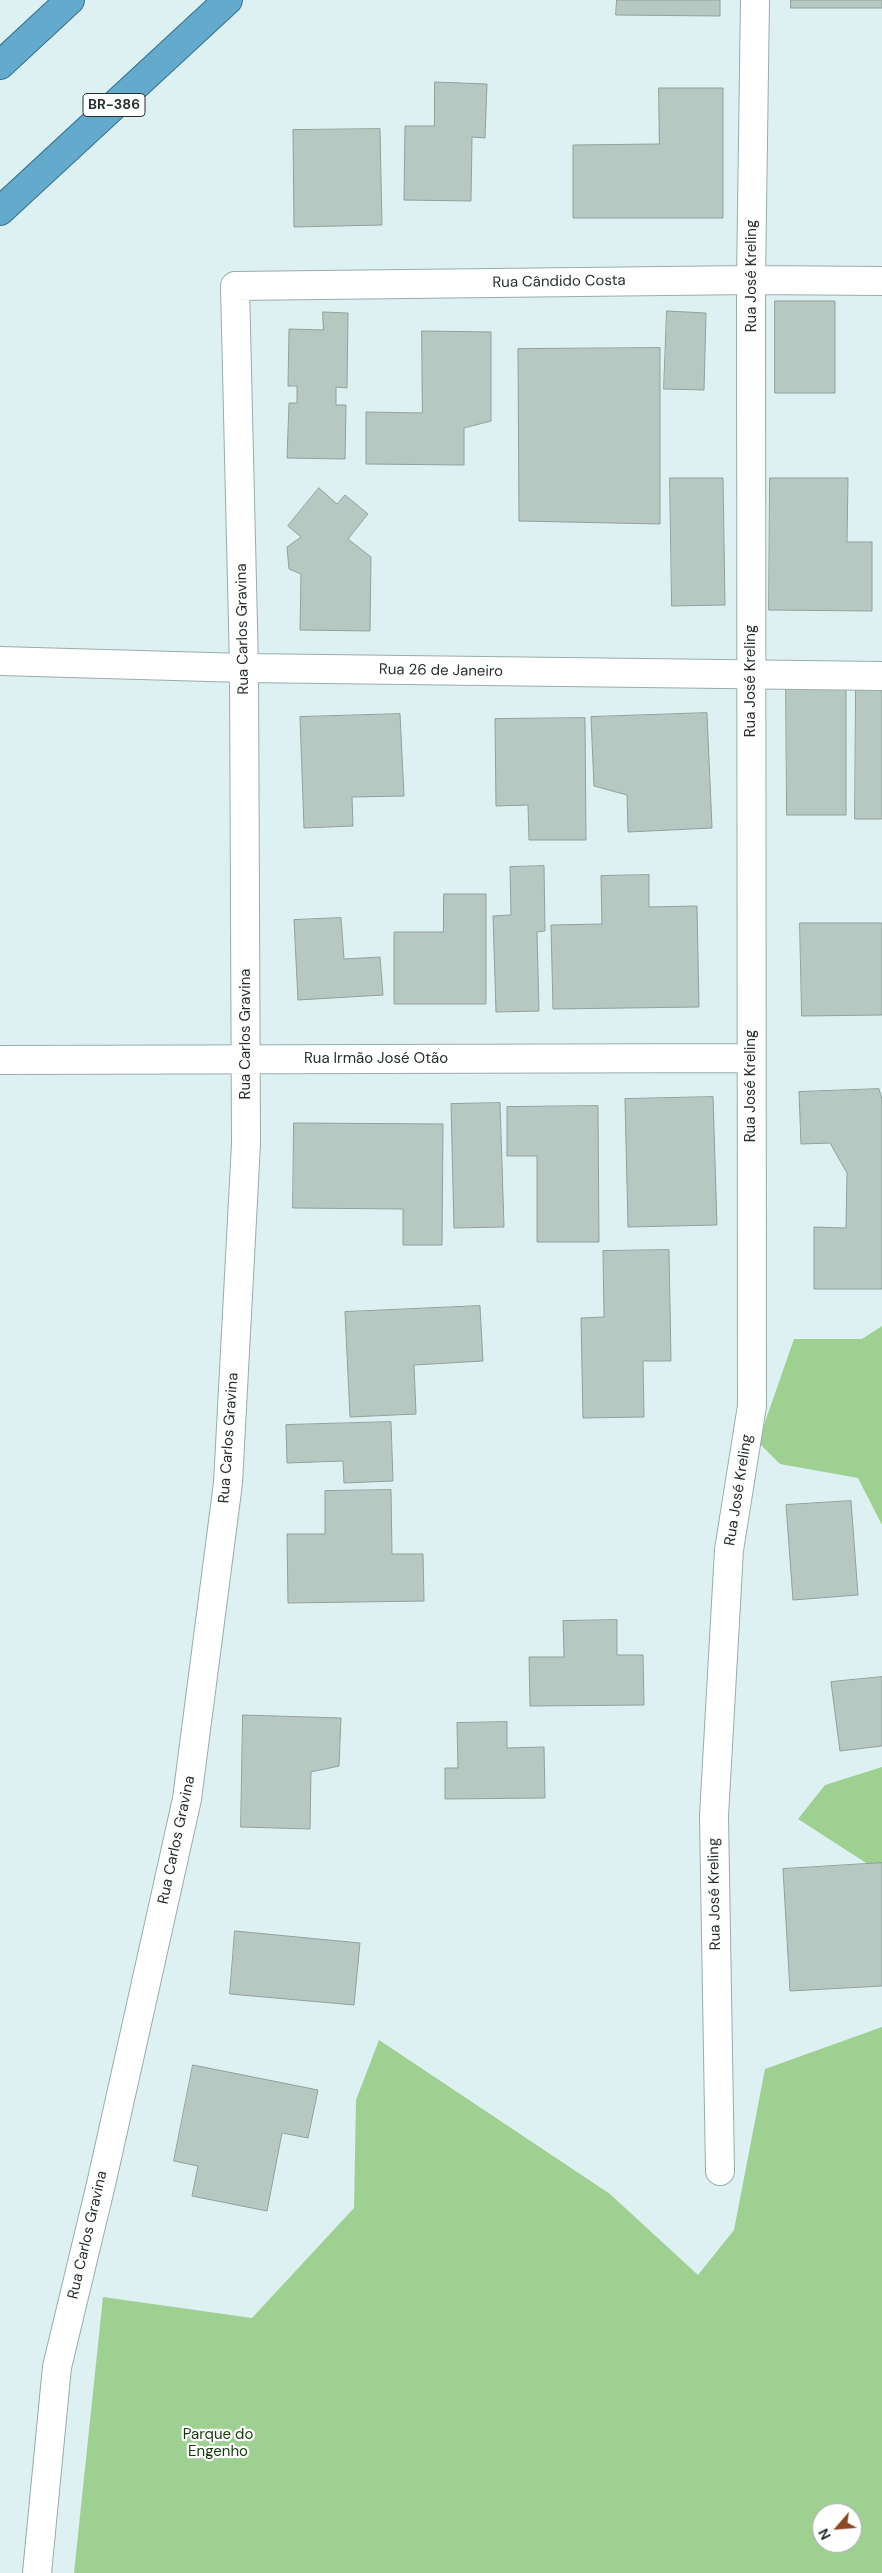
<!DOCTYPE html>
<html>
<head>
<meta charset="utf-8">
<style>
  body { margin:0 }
  #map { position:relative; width:882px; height:2573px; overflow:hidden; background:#ddf1f2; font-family:"DM Sans",sans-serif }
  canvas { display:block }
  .north { position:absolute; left:812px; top:2503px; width:50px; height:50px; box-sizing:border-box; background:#fff; border:1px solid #a9acac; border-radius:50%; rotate:243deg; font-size:14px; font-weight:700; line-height:20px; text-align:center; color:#272f2f }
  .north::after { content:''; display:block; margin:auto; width:18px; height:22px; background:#8d4721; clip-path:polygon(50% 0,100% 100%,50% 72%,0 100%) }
</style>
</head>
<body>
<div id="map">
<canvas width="882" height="2573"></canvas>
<div class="north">N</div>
</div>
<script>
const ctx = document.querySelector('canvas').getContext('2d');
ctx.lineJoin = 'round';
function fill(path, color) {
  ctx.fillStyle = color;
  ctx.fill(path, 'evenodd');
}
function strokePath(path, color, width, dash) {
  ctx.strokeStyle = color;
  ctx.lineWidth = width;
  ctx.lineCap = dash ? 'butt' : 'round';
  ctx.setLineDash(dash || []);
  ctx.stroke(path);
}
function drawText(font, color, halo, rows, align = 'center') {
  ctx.font = font + ' "DM Sans",sans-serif';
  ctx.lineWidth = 4.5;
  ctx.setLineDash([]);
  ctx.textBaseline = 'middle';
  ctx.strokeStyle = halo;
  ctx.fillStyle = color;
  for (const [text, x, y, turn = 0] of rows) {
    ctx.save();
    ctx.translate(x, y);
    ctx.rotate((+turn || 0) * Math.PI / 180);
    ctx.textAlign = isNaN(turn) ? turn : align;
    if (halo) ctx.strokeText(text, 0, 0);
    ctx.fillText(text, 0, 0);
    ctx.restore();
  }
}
fill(new Path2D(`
  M882 1326V1525L858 1478 780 1464 758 1442 794 1339H862Z
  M882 1767V1878L874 1868 798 1819 825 1785Z
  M882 2027V2573H74L103 2297 252 2318 354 2208 356 2100 379 2040 610 2194 698 2275 734 2230 765 2069ZM822 2513H852V2543H822Z`), '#9ed092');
const building = new Path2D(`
  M617 0H720V16L616 15Z
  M791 0H882V8H791Z
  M435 82 487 84 485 138 472 137 471 201 404 200 405 126H434Z
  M659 88H723V218H573V145L659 144Z
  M380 129 382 225 294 227 293 130Z
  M775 301H835V393H775Z
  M667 311 706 313 704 390 664 389Z
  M323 312 348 313 347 388 336 387V405H346L345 459 287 458 289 403H297V386H288L289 329 323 330Z
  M422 331 491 332V421L464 428V465L366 464V412L422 413Z
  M660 348V524L519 521 518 349Z
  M670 478H723L725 605 672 606Z
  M770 478H848L847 542H872V611L769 610Z
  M319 488 337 504 345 495 368 514 348 539 371 557 370 631 300 630 301 574 289 569 287 547 301 537 288 526Z
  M786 685H846V815H787Z
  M856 687 882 688V819H855Z
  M707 713 712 828 628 832 627 795 594 786 591 717Z
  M400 714 404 796 352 797 353 826 304 828 300 717Z
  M585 718 586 840H529L528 805 496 806 495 719Z
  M544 866 545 931 537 932 539 1011 496 1012 493 916 511 915 510 867Z
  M649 875V907L697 906 699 1007 553 1009 551 925 602 924 601 876Z
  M444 894H486V1004H394V932H443Z
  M341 918 344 959 380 957 383 995 298 1000 294 920Z
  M800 923H882V1015L802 1016Z
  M879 1089 882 1099V1289H814V1227L846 1228 847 1173 830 1143 801 1144 799 1092Z
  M713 1097 717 1225 628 1227 625 1099Z
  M500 1103 504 1227 454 1228 451 1104Z
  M598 1106 599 1242H537V1156H507V1107Z
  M294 1123 443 1124 442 1245H403V1209L293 1208Z
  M669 1250 671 1361H643L644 1417 583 1418 581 1318 604 1317 603 1251Z
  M480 1306 483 1361 414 1365 416 1414 350 1417 345 1312Z
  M391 1422 393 1481 344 1483 343 1461 287 1463 286 1425Z
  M391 1490 392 1554H423L424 1601 288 1603 287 1534H325V1491Z
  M851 1501 858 1595 793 1600 786 1505Z
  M617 1620V1655H643L644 1705 530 1706 529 1657H564L563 1621Z
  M882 1677V1746L840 1751 831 1682Z
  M243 1715 341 1718 339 1766 311 1772 310 1829 241 1827Z
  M507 1722V1748L544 1747 545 1798 445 1799V1768H458L457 1723Z
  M882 1863V1986L790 1991 783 1869Z
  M235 1931 360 1943 354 2005 230 1994Z
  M193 2065 318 2090 308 2138 282 2133 267 2211 192 2196 198 2166 174 2161Z`);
fill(building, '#b7c8c2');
strokePath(building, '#91a19b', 1);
const minor = new Path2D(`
  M0 1060 751 1058
  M720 2171 714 1816 729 1550 752 1406 751 280 755 0
  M37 2573 57 2367 102 2180 187 1799 228 1483 246 1144 244 668 235 286 751 280 882 281`);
const tertiary = new Path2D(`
  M0 661 244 668 882 676`);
const trunk = new Path2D(`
  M0 65 70 0
  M0 211 228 0`);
strokePath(minor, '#99acad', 30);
strokePath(tertiary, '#99acad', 30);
strokePath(trunk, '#35718d', 30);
strokePath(minor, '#fff', 28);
strokePath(tertiary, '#fff', 28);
strokePath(trunk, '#63aacc', 28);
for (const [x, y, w] of [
  [114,105,62]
]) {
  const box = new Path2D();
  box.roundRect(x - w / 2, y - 11.5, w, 23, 4);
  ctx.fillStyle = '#fff';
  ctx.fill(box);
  strokePath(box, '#272f2f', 1);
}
drawText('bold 14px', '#272f2f', null, [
  ["BR-386",114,105]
]);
drawText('15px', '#272f2f', '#fff', [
  ["Rua José Kreling",752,276,-90],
  ["Rua Cândido Costa",559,282,-1],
  ["Rua Carlos Gravina",243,629,-91],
  ["Rua 26 de Janeiro",441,671,1],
  ["Rua José Kreling",751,681,-90],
  ["Rua Carlos Gravina",246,1034,-90],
  ["Rua Irmão José Otão",376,1059],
  ["Rua José Kreling",751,1086,-90],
  ["Rua Carlos Gravina",229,1438,-86],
  ["Rua José Kreling",739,1490,-81],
  ["Rua Carlos Gravina",177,1840,-78],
  ["Rua José Kreling",715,1894,-91],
  ["Rua Carlos Gravina",88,2235,-77]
]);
drawText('15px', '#123c07', '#fff', [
  ["Parque do",218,2435],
  ["Engenho",218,2452]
]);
</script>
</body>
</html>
